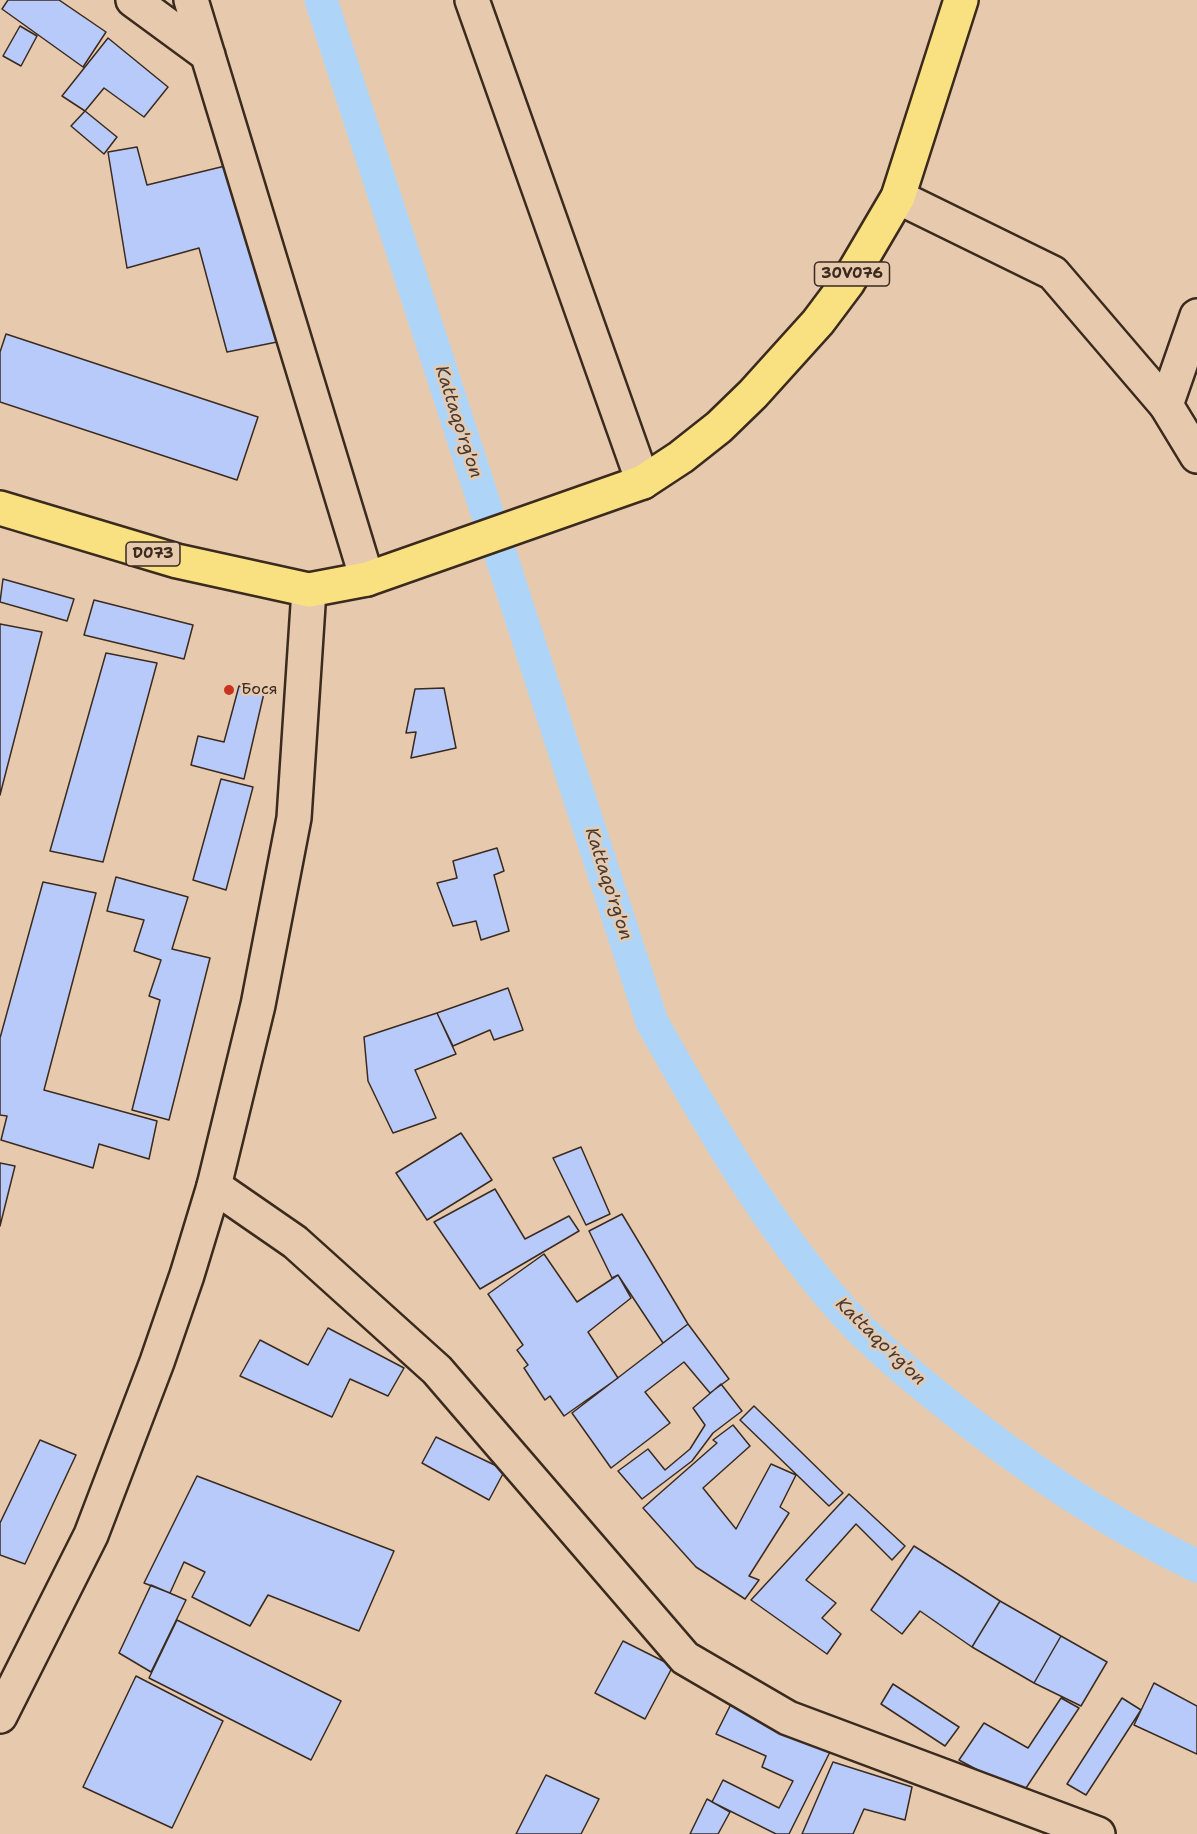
<!DOCTYPE html>
<html>
<head>
<meta charset="utf-8">
<style>
  body { margin:0 }
  canvas { display:block; background:#e7caae }
</style>
</head>
<body>
<canvas width="1197" height="1834"></canvas>
<script>
const ctx = document.querySelector('canvas').getContext('2d');
ctx.lineJoin = 'round';
function strokePath(path, color, width, dash) {
  ctx.strokeStyle = color;
  ctx.lineWidth = width;
  ctx.lineCap = dash ? 'butt' : 'round';
  ctx.setLineDash(dash || []);
  ctx.stroke(path);
}
function fill(path, color) {
  ctx.fillStyle = color;
  ctx.fill(path, 'evenodd');
}
function drawText(font, color, halo, rows, align = 'center') {
  ctx.font = font + ' "Shantell Sans",sans-serif';
  ctx.lineWidth = 5;
  ctx.setLineDash([]);
  ctx.textBaseline = 'middle';
  ctx.strokeStyle = halo;
  ctx.fillStyle = color;
  for (const [text, x, y, turn = 0] of rows) {
    ctx.save();
    ctx.translate(x, y);
    ctx.rotate((+turn || 0) * Math.PI / 180);
    ctx.textAlign = isNaN(turn) ? turn : align;
    if (halo) ctx.strokeText(text, 0, 0);
    ctx.fillText(text, 0, 0);
    ctx.restore();
  }
}
strokePath(new Path2D(`
  M321 0 652 1022C709 1124 767 1226 845 1313 873 1344 907 1372 939 1398 1020 1464 1103 1521 1197 1566`), '#aed5f8', 33);
const building = new Path2D(`
  M8 0H59L106 32 83 67 2 9Z
  M20 26 37 36 21 66 3 56Z
  M108 38 168 87 144 117 104 88 85 111 62 96Z
  M85 111 117 137 104 154 71 126Z
  M137 147 147 185 225 166 277 342 227 352 199 248 127 268 108 152Z
  M6 334 258 417 237 480 0 402V352Z
  M3 579 74 599 67 621 0 602Z
  M94 600 193 625 184 659 84 635Z
  M0 624 42 632 0 795Z
  M106 653 157 663 103 862 50 851Z
  M239 686 264 693 244 779 191 765 198 736 224 742Z
  M444 688 456 748 411 758 416 732 406 733 415 689Z
  M221 779 253 787 226 890 193 880Z
  M497 848 504 871 494 875 509 931 481 940 476 921 453 926 437 883 457 878 453 861Z
  M116 877 188 897 172 949 210 958 169 1120 132 1110 160 1000 149 996 161 960 134 951 144 920 107 911Z
  M43 882 96 893 44 1090 157 1121 149 1159 99 1144 93 1168 1 1140 7 1116 0 1115V1038Z
  M508 988 523 1030 494 1040 490 1030 453 1046 437 1013Z
  M437 1013 456 1054 415 1070 436 1118 393 1133 368 1081 364 1037Z
  M461 1133 492 1180 427 1220 396 1173Z
  M581 1147 610 1214 586 1225 553 1158Z
  M0 1163 15 1166 0 1226Z
  M495 1189 525 1239 569 1216 579 1231 480 1289 434 1222Z
  M622 1214 688 1324 663 1343 618 1275 612 1278 589 1231Z
  M544 1254 577 1302 618 1275 631 1298 588 1332 618 1378 564 1416 550 1396 545 1400 524 1368 528 1365 517 1350 523 1345 488 1294Z
  M688 1324 729 1379 710 1393 684 1362 645 1392 670 1423 611 1468 572 1413Z
  M328 1328 404 1368 388 1396 350 1379 332 1417 240 1376 260 1340 308 1365Z
  M721 1384 742 1411 713 1433 692 1461 642 1499 618 1471 648 1449 665 1470 690 1449 705 1425 693 1408Z
  M754 1406 843 1493 829 1506 740 1420Z
  M733 1425 750 1446 703 1488 736 1529 771 1464 796 1475 780 1507 789 1513 749 1576 759 1580 745 1599 696 1567 643 1508 717 1443 713 1440Z
  M436 1437 505 1470 489 1500 422 1463Z
  M40 1440 76 1455 25 1564 0 1555V1523Z
  M197 1476 394 1551 359 1631 268 1595 250 1626 192 1597 205 1572 184 1562 170 1593 144 1583Z
  M849 1494 905 1546 892 1560 856 1524 806 1580 836 1603 822 1618 841 1634 827 1654 751 1600Z
  M914 1546 1000 1601 972 1647 920 1611 902 1634 871 1610Z
  M151 1585 186 1600 151 1672 119 1653Z
  M1000 1601 1061 1636 1034 1683 972 1647Z
  M177 1620 341 1701 311 1760 149 1678Z
  M1061 1636 1107 1662 1081 1706 1034 1683Z
  M623 1641 673 1666 645 1719 595 1693Z
  M136 1676 223 1721 172 1828 83 1787Z
  M1154 1683 1197 1706V1754L1134 1725Z
  M893 1684 959 1727 945 1746 881 1704Z
  M1061 1698 1079 1708 1022 1794 959 1760 984 1723 1028 1748Z
  M1122 1698 1141 1710 1086 1795 1067 1784Z
  M733 1700 831 1750 789 1834H776L712 1802 723 1780 779 1808 793 1781 762 1767 766 1756 716 1734Z
  M833 1762 912 1787 905 1820 864 1809 853 1834H802Z
  M546 1775 599 1799 581 1834H516Z
  M707 1799 730 1812 718 1834H690Z`);
fill(building, '#b8cafa');
strokePath(building, '#3b2a1e', 1.5);
const minor = new Path2D(`
  M133 0 208 55
  M191 0 367 579
  M472 0 643 482
  M1166 405 1197 316
  M214 1186 295 1242 437 1370 685 1658 788 1718 1098 1834`);
const tertiary = new Path2D(`
  M898 197 1053 273 1166 405 1197 456`);
const secondary = new Path2D(`
  M0 1716 91 1535 157 1362 187 1275 214 1186 258 1005 294 818 309 590`);
const primary = new Path2D(`
  M0 508 177 561 309 590 367 579 643 482 681 457 719 427 753 394 818 322 848 282 898 197 961 0`);
strokePath(minor, '#3b2a1e', 38);
strokePath(tertiary, '#3b2a1e', 38);
strokePath(secondary, '#3b2a1e', 38);
strokePath(primary, '#3b2a1e', 38);
strokePath(minor, '#e7caae', 33);
strokePath(tertiary, '#e7caae', 33);
strokePath(secondary, '#e7caae', 33);
strokePath(primary, '#f9e181', 33);
for (const [x, y, r, color] of [
  [229,690,6,"#c8321e"]
]) {
  const dot = new Path2D();
  dot.arc(x, y, r, 0, 2 * Math.PI);
  ctx.fillStyle = color;
  ctx.fill(dot);
  strokePath(dot, '#e7caae', 2);
}
for (const [x, y, w] of [
  [852,274,75],
  [153,554,54]
]) {
  const box = new Path2D();
  box.roundRect(x - w / 2, y - 12, w, 24, 4.5);
  ctx.fillStyle = '#e7caae';
  ctx.fill(box);
  strokePath(box, '#3b2a1e', 1.5);
}
drawText('bold 15px', '#3b2a1e', null, [
  ["30V076",852,274],
  ["D073",153,554]
]);
drawText('16px', '#3b2a1e', '#e7caae', [
  ["Бося",241,690]
], 'left');
drawText('italic 18px', '#463b34', '#e7caae', [
  ["Kattaqo'rg'on",458,422,72],
  ["Kattaqo'rg'on",608,884,72],
  ["Kattaqo'rg'on",880,1342,44]
]);
</script>
</body>
</html>
